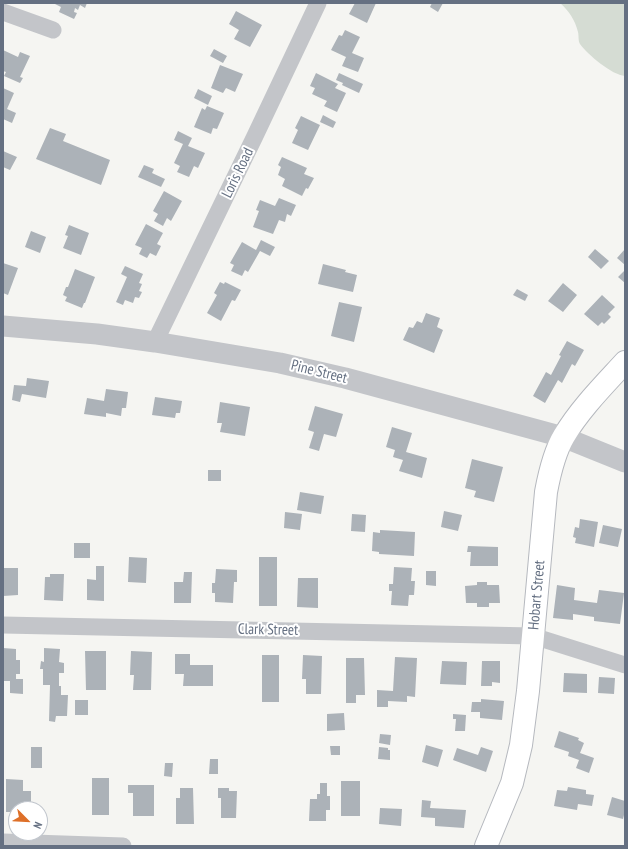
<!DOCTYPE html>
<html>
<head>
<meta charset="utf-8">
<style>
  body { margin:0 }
  #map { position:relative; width:628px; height:849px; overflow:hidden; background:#f5f5f2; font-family:"PT Sans Narrow",sans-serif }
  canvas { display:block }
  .frame { position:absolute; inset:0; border:4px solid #657082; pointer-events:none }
  .north { position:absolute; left:8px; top:801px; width:40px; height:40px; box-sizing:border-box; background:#fff; border:1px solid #c1c6cd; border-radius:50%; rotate:114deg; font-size:11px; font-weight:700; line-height:16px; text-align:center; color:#657082 }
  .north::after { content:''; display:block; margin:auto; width:14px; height:18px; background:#de7029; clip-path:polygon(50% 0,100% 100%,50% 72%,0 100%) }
</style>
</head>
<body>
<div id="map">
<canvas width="628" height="849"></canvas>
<div class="frame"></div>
<div class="north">N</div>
</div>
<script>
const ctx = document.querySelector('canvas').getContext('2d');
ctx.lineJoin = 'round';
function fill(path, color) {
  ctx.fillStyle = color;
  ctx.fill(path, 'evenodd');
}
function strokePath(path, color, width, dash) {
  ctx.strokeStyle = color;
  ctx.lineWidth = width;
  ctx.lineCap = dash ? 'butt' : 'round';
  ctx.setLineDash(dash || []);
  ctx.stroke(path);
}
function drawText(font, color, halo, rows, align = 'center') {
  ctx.font = font + ' "PT Sans Narrow",sans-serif';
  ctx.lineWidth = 4;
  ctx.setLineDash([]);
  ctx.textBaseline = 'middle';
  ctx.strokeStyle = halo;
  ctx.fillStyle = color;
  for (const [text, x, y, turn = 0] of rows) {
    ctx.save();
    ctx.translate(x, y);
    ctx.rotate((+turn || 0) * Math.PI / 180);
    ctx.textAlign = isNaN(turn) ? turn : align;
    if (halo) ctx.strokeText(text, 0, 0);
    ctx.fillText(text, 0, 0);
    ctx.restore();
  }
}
fill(new Path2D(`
  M560 3H625V76C612 75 588 55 580 44 578 41 579 36 578 32 575 20 569 11 560 3Z`), '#d5dcd3');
fill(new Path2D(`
  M53 3H87L85 8 80 5 78 10 75 8 74 12 77 13 74 19 59 12 61 7Z
  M355 3H376L367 23 349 14Z
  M432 3H443L438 12 430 7Z
  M236 11 262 25 250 47 234 39 239 30 229 24Z
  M345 30 360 37 352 53 364 58 358 72 342 66 346 57 331 50 339 35 342 36Z
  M214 49 227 56 223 63 210 56Z
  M3 50 18 57 20 52 30 56 20 77 23 78 20 83 4 76 6 72 3 71Z
  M220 65 243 74 235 92 226 88 223 93 211 88Z
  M316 73 338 84 335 88 346 93 337 112 324 106 327 101 312 94 315 88 310 86Z
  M339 73 363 84 359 93 342 85 343 83 336 80Z
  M3 88 14 93 7 109 16 113 12 123 3 119Z
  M198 89 212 96 208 105 194 98Z
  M207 106 224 113 217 129 213 128 211 134 194 127 202 108 205 110Z
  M323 115 336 122 333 128 320 122Z
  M301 116 320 125 308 150 292 143 298 130 295 128Z
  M50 128 66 134 63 141 110 160 101 185 36 159Z
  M178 131 192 138 188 146 205 153 198 168 194 166 189 177 177 172 180 166 174 163 183 144 174 140Z
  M3 151 17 157 10 170 3 167Z
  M282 157 307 168 304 174 314 178 308 189 306 188 302 196 282 186 285 179 278 175 281 167 278 165Z
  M144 165 154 169 152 173 165 179 161 187 138 177Z
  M164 191 182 201 171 221 167 218 163 226 154 221 158 214 153 211Z
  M279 198 296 205 291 216 287 214 285 222 279 220 273 234 253 227 259 211 256 210 260 200 275 206Z
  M146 224 163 233 157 244 161 246 156 256 150 253 147 258 139 254 142 248 135 245Z
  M69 225 89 233 81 255 63 248 68 236 65 235Z
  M31 231 46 237 40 253 25 247Z
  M261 240 275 247 270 256 260 251 248 272 245 270 242 276 231 271 234 265 230 263 242 242 256 250Z
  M595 249 609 261 601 269 588 257Z
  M625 249V265L617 258Z
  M3 263 18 268 8 295 3 293Z
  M323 264 346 270 345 272 357 275 353 292 318 284Z
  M125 266 143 274 139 283 142 284 139 291 142 292 139 298 135 297 133 303 125 300 123 305 116 302 127 277 121 274Z
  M75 269 95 277 85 303H84L82 308 65 301 67 297 63 295 66 287H68Z
  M625 270V283L618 277Z
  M220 282 224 284 225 282 241 290 235 301 232 300 221 321 207 313 217 295 214 293Z
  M563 283 577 295 563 312 548 301Z
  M517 289 528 295 525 301 513 295Z
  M602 295 615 307 608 314 611 317 604 324 602 322 598 326 584 314Z
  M339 302 362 307 354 342 331 336Z
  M426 313 440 318 437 327 443 330 434 353 403 340 409 327 413 328 417 321 422 323Z
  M567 341 584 350 575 366 572 364 562 383 558 380 545 403 533 396 546 372 551 375 561 356 559 355Z
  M27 378 49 381 46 398 22 394 20 402 12 400 14 385 26 386Z
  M106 389 128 392 126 408H122L121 416 106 413V417L84 414 87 398 104 401Z
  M155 397 182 401 180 413H176L175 418 152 415Z
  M220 402 250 407 245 436 220 432 222 423H217Z
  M315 406 343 414 336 437 324 434 319 451 309 448 314 432 308 430Z
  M392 427 412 433 406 452 427 458 422 478 399 471 403 460 393 457 395 450 386 447Z
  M472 459 503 467 494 502 474 497 476 491 465 488Z
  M208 470H221V481H208Z
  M300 492 324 496 321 514 297 510Z
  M444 511 462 515 458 531 441 527Z
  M285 512 302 514 300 530 284 528Z
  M352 514 366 515 365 532 351 531Z
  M580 519 598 522 594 547 575 543 576 538 573 537 575 527 579 528Z
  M603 525 622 529 618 547 599 543Z
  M380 530 415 532 414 556 379 554V552L372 551 373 532 380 533Z
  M74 543H90V558H74Z
  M468 546 498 547V566H470L471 552H467Z
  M129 557 147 558 146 583 128 582Z
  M259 557H277V606H259Z
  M96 566H104V601L87 600V579L96 580Z
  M394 567 412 568 411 581H415L414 595H409L408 606 391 605 392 591H389V584H393Z
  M3 568H18V595L3 596Z
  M216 569 237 570V582H234L233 603 215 602V593H212V583H215Z
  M426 571H436V586L426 585Z
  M184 572H192L191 603H174V582H183Z
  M50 574H64L63 601 44 600 45 577H50Z
  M298 578H318V608L297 607Z
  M477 582H487V585H499L500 603H489V607H477V603H466L465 586 477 585Z
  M557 585 575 588 574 600 597 603 599 590 624 593 620 624 594 621V617L573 614V620L553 618Z
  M3 648 16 649V660H20V674H16V679H23V694L10 693V681H3Z
  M44 648 60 649 59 662 64 663V673H59V686H61V695H68L67 716H56L55 722 49 721 50 685H43V669H40L41 661 44 662Z
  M85 651H106V690H86Z
  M131 651 152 652 151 690H133L134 675H130Z
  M175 654H190V665H213V686H183L184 674H175Z
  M262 655H279V702H262Z
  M303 655 322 656 321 694H306V679H302Z
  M395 657 417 658 415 697 407 696V702L388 701V707H377V690L393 691Z
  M346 658H364L365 695H356V703H346Z
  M442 661 467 662 466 685 440 684Z
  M482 661H500V683L492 682V686H481Z
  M564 673 587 674V693L563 692Z
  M599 677 615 678 614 694 598 693Z
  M481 699 504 701 502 720 480 718V712H471L472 702H481Z
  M75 700H88V715H75Z
  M344 713 345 730 327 731V714Z
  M453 714 466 715 465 731H455L456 719H453Z
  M559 731 579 738 578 740 584 743 580 753 594 758 589 773 576 768 579 760 568 756 569 752 554 747Z
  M380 734 391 735 390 745 379 743Z
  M426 745 443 750 438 767 422 762Z
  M330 746H340V755H331Z
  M31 747H42V768H31Z
  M379 747 388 748V750H390V760L378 759Z
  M481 747 493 751 486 772 453 760 457 748 478 755Z
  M210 759H218V774H209Z
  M165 763H173L172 777 164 776Z
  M92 778H109V815H92Z
  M6 779 23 780V791H31V808L16 809V812H6Z
  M341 781H360V816H341Z
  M320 783H327V796H330V810H326V821H309L310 799H317V794H320Z
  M128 785H154V816H133V793H128Z
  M568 787 586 790V794L594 795 592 806 578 804 577 810 554 806 557 790 567 791Z
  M180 788H193L194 824H176V798H180Z
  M218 788H229V791H237L236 818H221V798H218Z
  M612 797 625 801V811L623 819 607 815Z
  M422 800 431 801 430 808 466 810 464 828 435 826V818L421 817Z
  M380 808 402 809 401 826 379 824Z`), '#acb2b8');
const secondary = new Path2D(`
  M486 846 512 783 521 745 528 691 546 492C549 476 555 451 564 436 580 409 604 385 625 362`);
strokePath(secondary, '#b5b8be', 24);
strokePath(new Path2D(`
  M3 12 53 30
  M155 342 255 136 318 3
  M3 625 533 636 625 665
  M3 842 123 846`), '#c3c5c9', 17);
strokePath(new Path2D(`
  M3 326 97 334 155 342 280 363 345 378 563 437 625 462`), '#c3c5c9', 21);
strokePath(secondary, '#fff', 22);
drawText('15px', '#657082', '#fff', [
  ["Loris Road",238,173,-64],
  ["Pine Street",319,372,14],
  ["Hobart Street",537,595,-85],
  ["Clark Street",268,630,1]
]);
</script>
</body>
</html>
